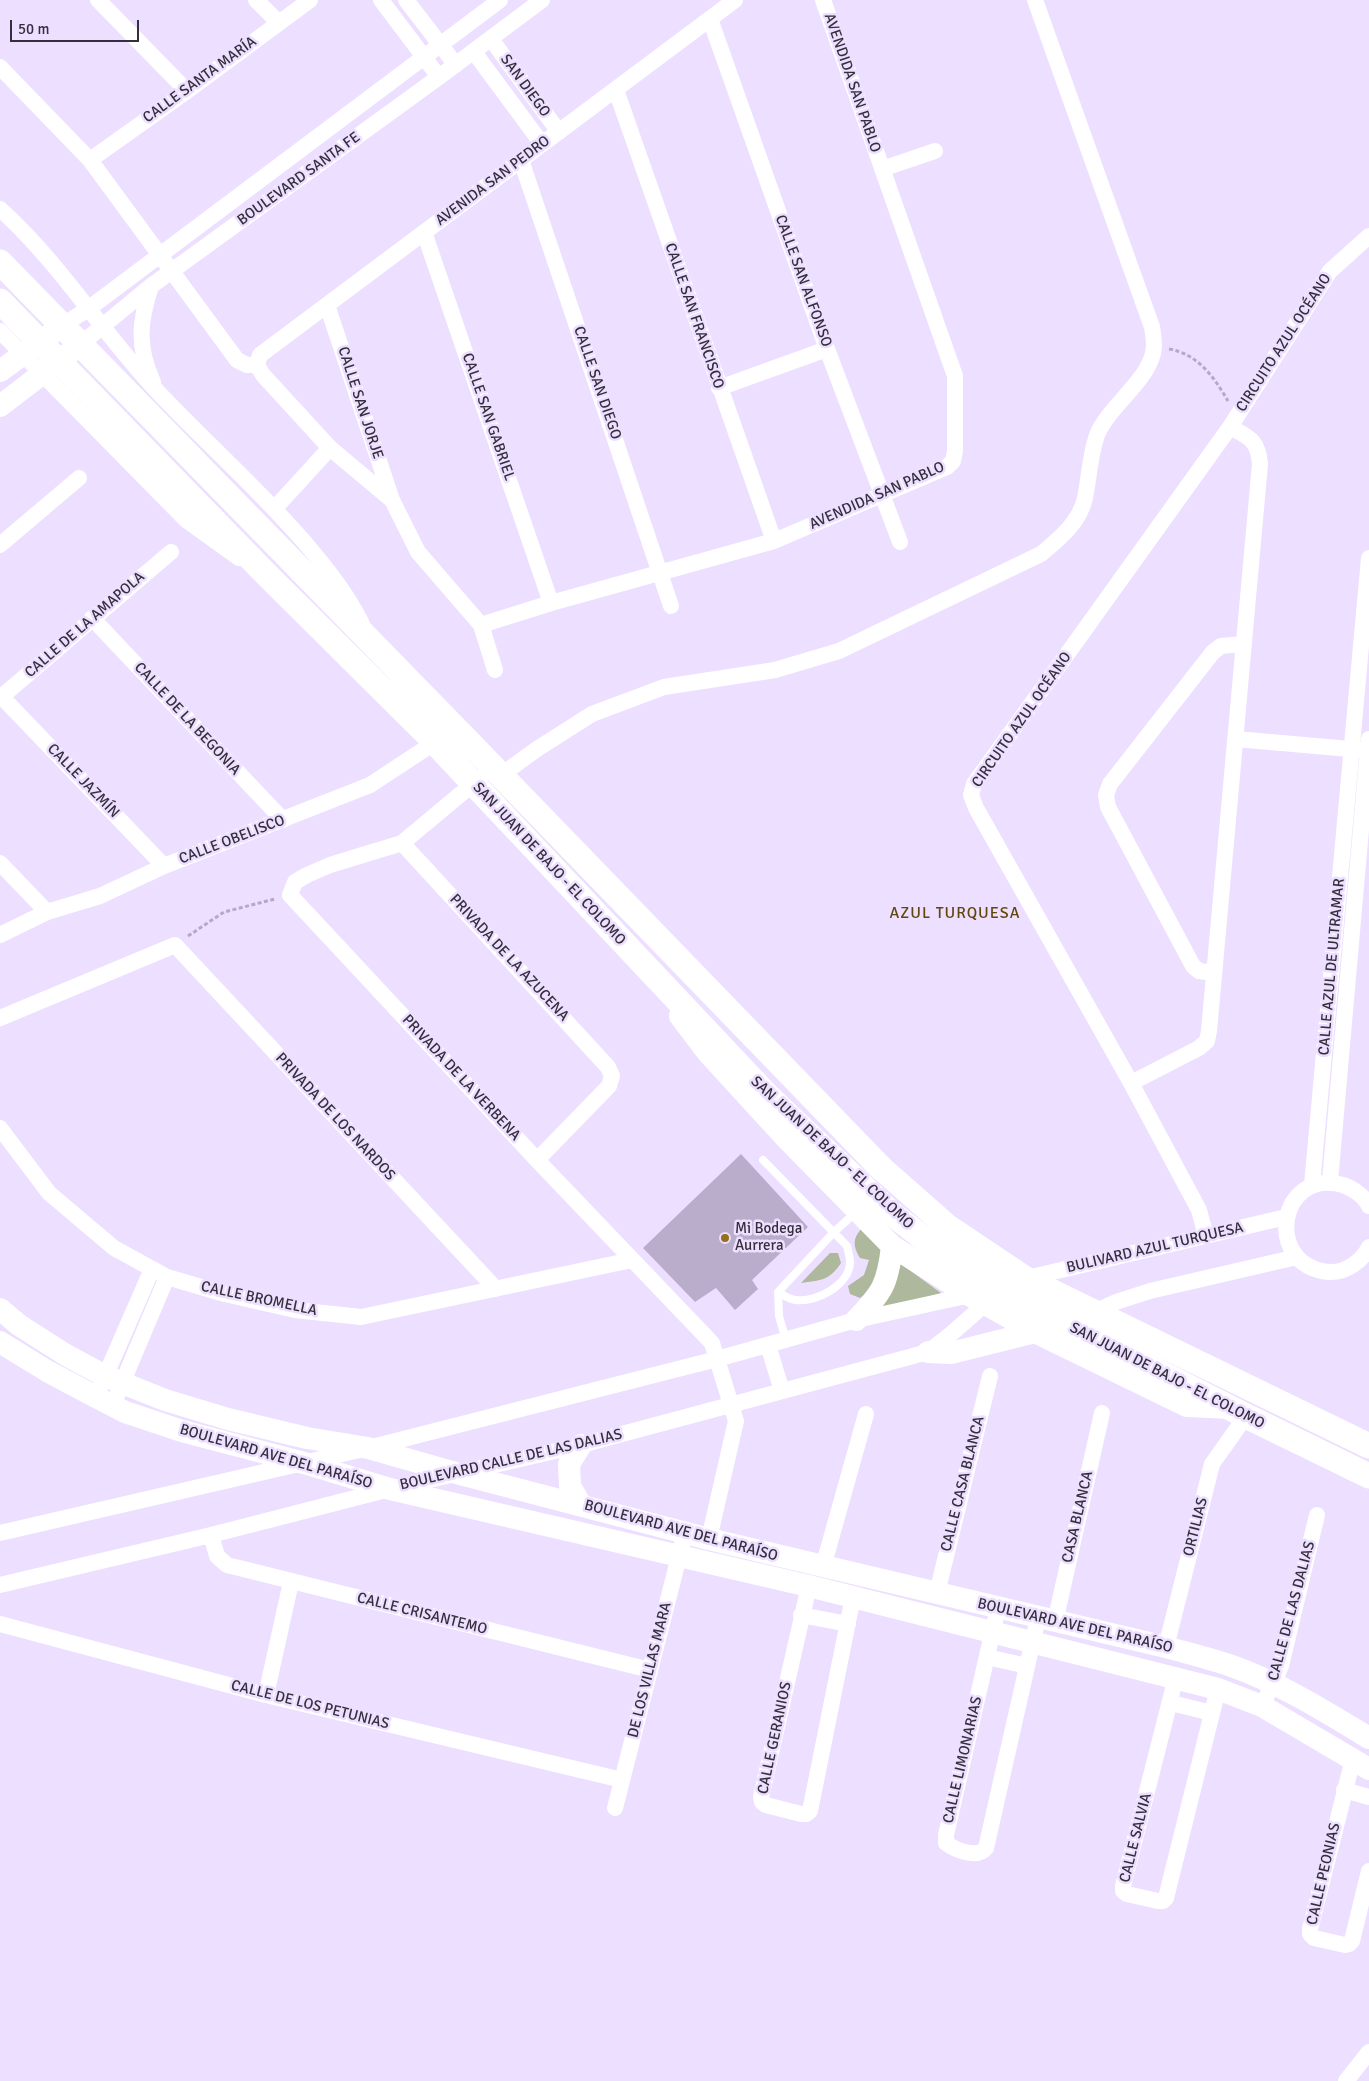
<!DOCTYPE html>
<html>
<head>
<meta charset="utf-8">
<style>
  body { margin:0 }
  #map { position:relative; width:1369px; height:2081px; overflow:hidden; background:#eddfff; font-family:Signika,sans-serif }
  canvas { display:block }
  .scale { position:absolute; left:10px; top:20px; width:129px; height:22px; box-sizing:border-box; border:2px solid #342f3b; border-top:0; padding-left:6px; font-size:15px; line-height:18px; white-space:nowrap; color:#342f3b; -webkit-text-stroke:4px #eddfff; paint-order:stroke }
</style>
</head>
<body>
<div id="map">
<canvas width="1369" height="2081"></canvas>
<div class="scale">50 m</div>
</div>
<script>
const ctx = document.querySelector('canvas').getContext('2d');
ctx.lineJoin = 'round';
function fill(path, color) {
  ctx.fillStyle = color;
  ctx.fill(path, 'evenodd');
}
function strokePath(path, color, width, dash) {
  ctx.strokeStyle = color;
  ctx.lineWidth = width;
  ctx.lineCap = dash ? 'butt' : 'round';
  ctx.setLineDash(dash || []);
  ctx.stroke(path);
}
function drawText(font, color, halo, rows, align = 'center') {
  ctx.font = font + ' Signika,sans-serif';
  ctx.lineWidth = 5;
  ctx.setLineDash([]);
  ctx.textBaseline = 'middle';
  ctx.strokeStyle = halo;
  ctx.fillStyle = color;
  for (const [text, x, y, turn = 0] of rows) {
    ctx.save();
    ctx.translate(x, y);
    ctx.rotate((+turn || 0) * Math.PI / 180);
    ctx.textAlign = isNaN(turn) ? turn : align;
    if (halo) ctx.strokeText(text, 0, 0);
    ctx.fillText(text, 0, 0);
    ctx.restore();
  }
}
fill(new Path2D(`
  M865 1225 886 1245 877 1285 860 1298 850 1294 848 1286 864 1275 869 1260 860 1258C851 1243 854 1236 865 1225Z
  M830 1253H838L841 1263C829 1281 821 1280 801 1283Z
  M897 1261 941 1293 873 1314Z`), '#aeb89d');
fill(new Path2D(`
  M741 1154 808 1227 752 1280 758 1289 735 1310 716 1288 695 1302 643 1248Z`), '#baadcb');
strokePath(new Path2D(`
  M1169 349C1198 354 1214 377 1228 401
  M188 936 224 912 275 899`), '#b5a9c3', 3, [4, 2.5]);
strokePath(new Path2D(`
  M763 1160 847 1246C848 1251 850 1257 850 1262 850 1284 817 1303 796 1300 790 1300 783 1295 778 1292
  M786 1340 779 1316 778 1292 834 1232 856 1212`), '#fff', 8);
strokePath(new Path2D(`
  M98 0 187 91
  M256 0 279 23
  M381 0 439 77
  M406 0 456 65
  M710 19 827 349 900 542
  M491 39 559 132
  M474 52 542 144
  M0 67 90 160 237 360 247 365H257
  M616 90 774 541
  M90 160 187 91 310 0
  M521 160 671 606
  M882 169 935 151
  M0 209C60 263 103 334 158 392 207 444 260 490 306 544 328 570 347 594 362 624
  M424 232 551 603
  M151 286C139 323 137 346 153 382
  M327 305 392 500
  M63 325 88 309 500 0
  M0 331 186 520 239 558
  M81 344 151 286 439 77 542 0
  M257 365 260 355 735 0
  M257 365 263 375 330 448 392 500 418 552 481 625 495 670
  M719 388 827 349
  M275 508 330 448
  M0 545 79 478
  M92 618 283 820
  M481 625 551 603 774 541 947 467 953 461 955 451V376L823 0
  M2 697 164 866
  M0 698 171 552
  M1236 739 1361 750
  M501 775 537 749 592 714 664 687 775 670 839 651 1041 554C1059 539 1080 522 1085 498 1089 478 1090 455 1097 435 1109 405 1153 378 1154 346 1154 340 1153 333 1152 327L1035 0
  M480 778 402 843 330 865 307 875 295 882 290 895 537 1160 712 1343 736 1421 709 1539
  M402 843 608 1067 612 1076 609 1086 537 1160
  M0 863 47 912
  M0 935 47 912 100 896 164 866 370 785 443 737
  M1213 973 1199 971 1193 966 1108 807 1106 795 1110 784 1213 652 1221 646 1243 644
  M0 1018 175 945 496 1289
  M1131 1083 1199 1048 1207 1041 1209 1031 1260 464C1258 440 1250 438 1230 427
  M0 1128 49 1193 114 1248 167 1277 225 1294 295 1310 361 1317 632 1260
  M1330 1181 1369 739
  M1312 1185 1369 558
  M1369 1206C1365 1197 1353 1188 1343 1185 1278 1167 1263 1266 1329 1272 1346 1273 1362 1261 1369 1247
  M1206 1236 1199 1210 1131 1083 976 808 971 795 974 784 1230 427 1330 271 1369 236
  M1023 1279 1286 1217
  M1090 1314 1116 1302 1150 1291 1297 1257
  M768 1345 782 1391
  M101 1386 152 1269
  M113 1405 167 1277
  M0 1533 368 1448 717 1359 856 1320 975 1294
  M211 1535 217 1556 227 1565 650 1670
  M823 1567 866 1414
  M0 1585 211 1535 390 1489 581 1445 928 1352 951 1334 992 1298
  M809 1586 761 1797 762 1802 766 1805 801 1814H806L810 1811 853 1597
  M937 1593 990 1376
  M998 1608 946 1835V1843C955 1850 977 1859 986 1848L1038 1618
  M801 1615 848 1624
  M1055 1622 1102 1413
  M0 1624 266 1695 622 1780
  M1166 1647 1212 1464 1246 1416
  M987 1657 1027 1666
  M1176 1677 1123 1886V1891L1127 1894 1158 1901H1163L1166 1898 1218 1689
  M266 1695 291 1582
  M1171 1703 1212 1713
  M1262 1706 1281 1666 1317 1515
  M1353 1759 1310 1929V1934L1314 1938 1345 1945 1349 1944 1352 1941 1369 1871
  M1344 1790 1369 1797
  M615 1808 685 1533
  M1346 2081 1369 2052`), '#fff', 16);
strokePath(new Path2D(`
  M0 371 63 325
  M0 406 81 344
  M680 1016 708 1053 786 1138 892 1246 969 1295 1035 1332 1187 1406 1231 1408
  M0 1309 19 1325 66 1355 105 1376 165 1400 228 1419 307 1438 368 1448 456 1473 709 1539 1166 1647C1187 1653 1209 1658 1229 1665 1278 1682 1325 1711 1369 1738
  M856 1320C882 1293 888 1284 892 1246
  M0 1342 47 1371 96 1397 125 1412 182 1431 304 1463 390 1489 809 1586 1218 1689 1262 1706 1369 1769
  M928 1352 951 1353 1035 1332
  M581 1445 569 1464 570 1486 581 1505`), '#fff', 22);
strokePath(new Path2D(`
  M0 262 455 728
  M0 301 266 574 436 743
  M458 731 880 1167 948 1227 1024 1278 1369 1446
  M439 747 767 1095 890 1212 937 1249 1017 1300 1246 1416 1369 1476`), '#fff', 25);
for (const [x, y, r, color] of [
  [725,1238,5,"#966f19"]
]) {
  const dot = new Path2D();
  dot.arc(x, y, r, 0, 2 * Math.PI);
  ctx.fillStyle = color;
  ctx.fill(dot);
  strokePath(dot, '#eddfff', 2);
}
drawText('15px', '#342f3b', '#eddfff', [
  ["CALLE SANTA MARÍA",200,80,-36],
  ["AVENDIDA SAN PABLO",852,83,71],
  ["SAN DIEGO",525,86,54],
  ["BOULEVARD SANTA FE",299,179,-36],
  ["AVENIDA SAN PEDRO",493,181,-37],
  ["CALLE SAN ALFONSO",803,281,70],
  ["CALLE SAN FRANCISCO",694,316,71],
  ["CIRCUITO AZUL OCÉANO",1284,343,-57],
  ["CALLE SAN DIEGO",597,383,71],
  ["CALLE SAN JORJE",360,403,72],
  ["CALLE SAN GABRIEL",488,417,71],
  ["AVENDIDA SAN PABLO",877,496,-24],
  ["CALLE DE LA AMAPOLA",85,625,-41],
  ["CALLE DE LA BEGONIA",187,719,47],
  ["CIRCUITO AZUL OCÉANO",1022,720,-55],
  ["CALLE JAZMÍN",83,781,46],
  ["CALLE OBELISCO",232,840,-21],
  ["SAN JUAN DE BAJO - EL COLOMO",549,864,47],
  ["PRIVADA DE LA AZUCENA",509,958,47],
  ["CALLE AZUL DE ULTRAMAR",1332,967,-85],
  ["PRIVADA DE LA VERBENA",461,1078,47],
  ["PRIVADA DE LOS NARDOS",335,1117,47],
  ["SAN JUAN DE BAJO - EL COLOMO",832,1153,43],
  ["BULIVARD AZUL TURQUESA",1155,1248,-13],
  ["CALLE BROMELLA",259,1299,12],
  ["SAN JUAN DE BAJO - EL COLOMO",1167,1376,27],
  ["BOULEVARD AVE DEL PARAÍSO",276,1457,16],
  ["BOULEVARD CALLE DE LAS DALIAS",511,1460,-13],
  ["CALLE CASA BLANCA",963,1484,-76],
  ["CASA BLANCA",1078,1517,-77],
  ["ORTILIAS",1196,1527,-76],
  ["BOULEVARD AVE DEL PARAÍSO",681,1531,15],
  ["CALLE DE LAS DALIAS",1292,1611,-75],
  ["CALLE CRISANTEMO",422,1614,14],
  ["BOULEVARD AVE DEL PARAÍSO",1075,1626,13],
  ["DE LOS VILLAS MARA",650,1670,-76],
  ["CALLE DE LOS PETUNIAS",310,1705,14],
  ["CALLE GERANIOS",775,1738,-78],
  ["CALLE LIMONARIAS",963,1760,-77],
  ["CALLE SALVIA",1136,1838,-76],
  ["CALLE PEONIAS",1324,1874,-77]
]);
drawText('15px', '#342f3b', '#eddfff', [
  ["Mi Bodega",735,1229],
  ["Aurrera",735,1246]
], 'left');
ctx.letterSpacing = '1px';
drawText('16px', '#62470c', '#eddfff', [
  ["AZUL TURQUESA",955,914]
]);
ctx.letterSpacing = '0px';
</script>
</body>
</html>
